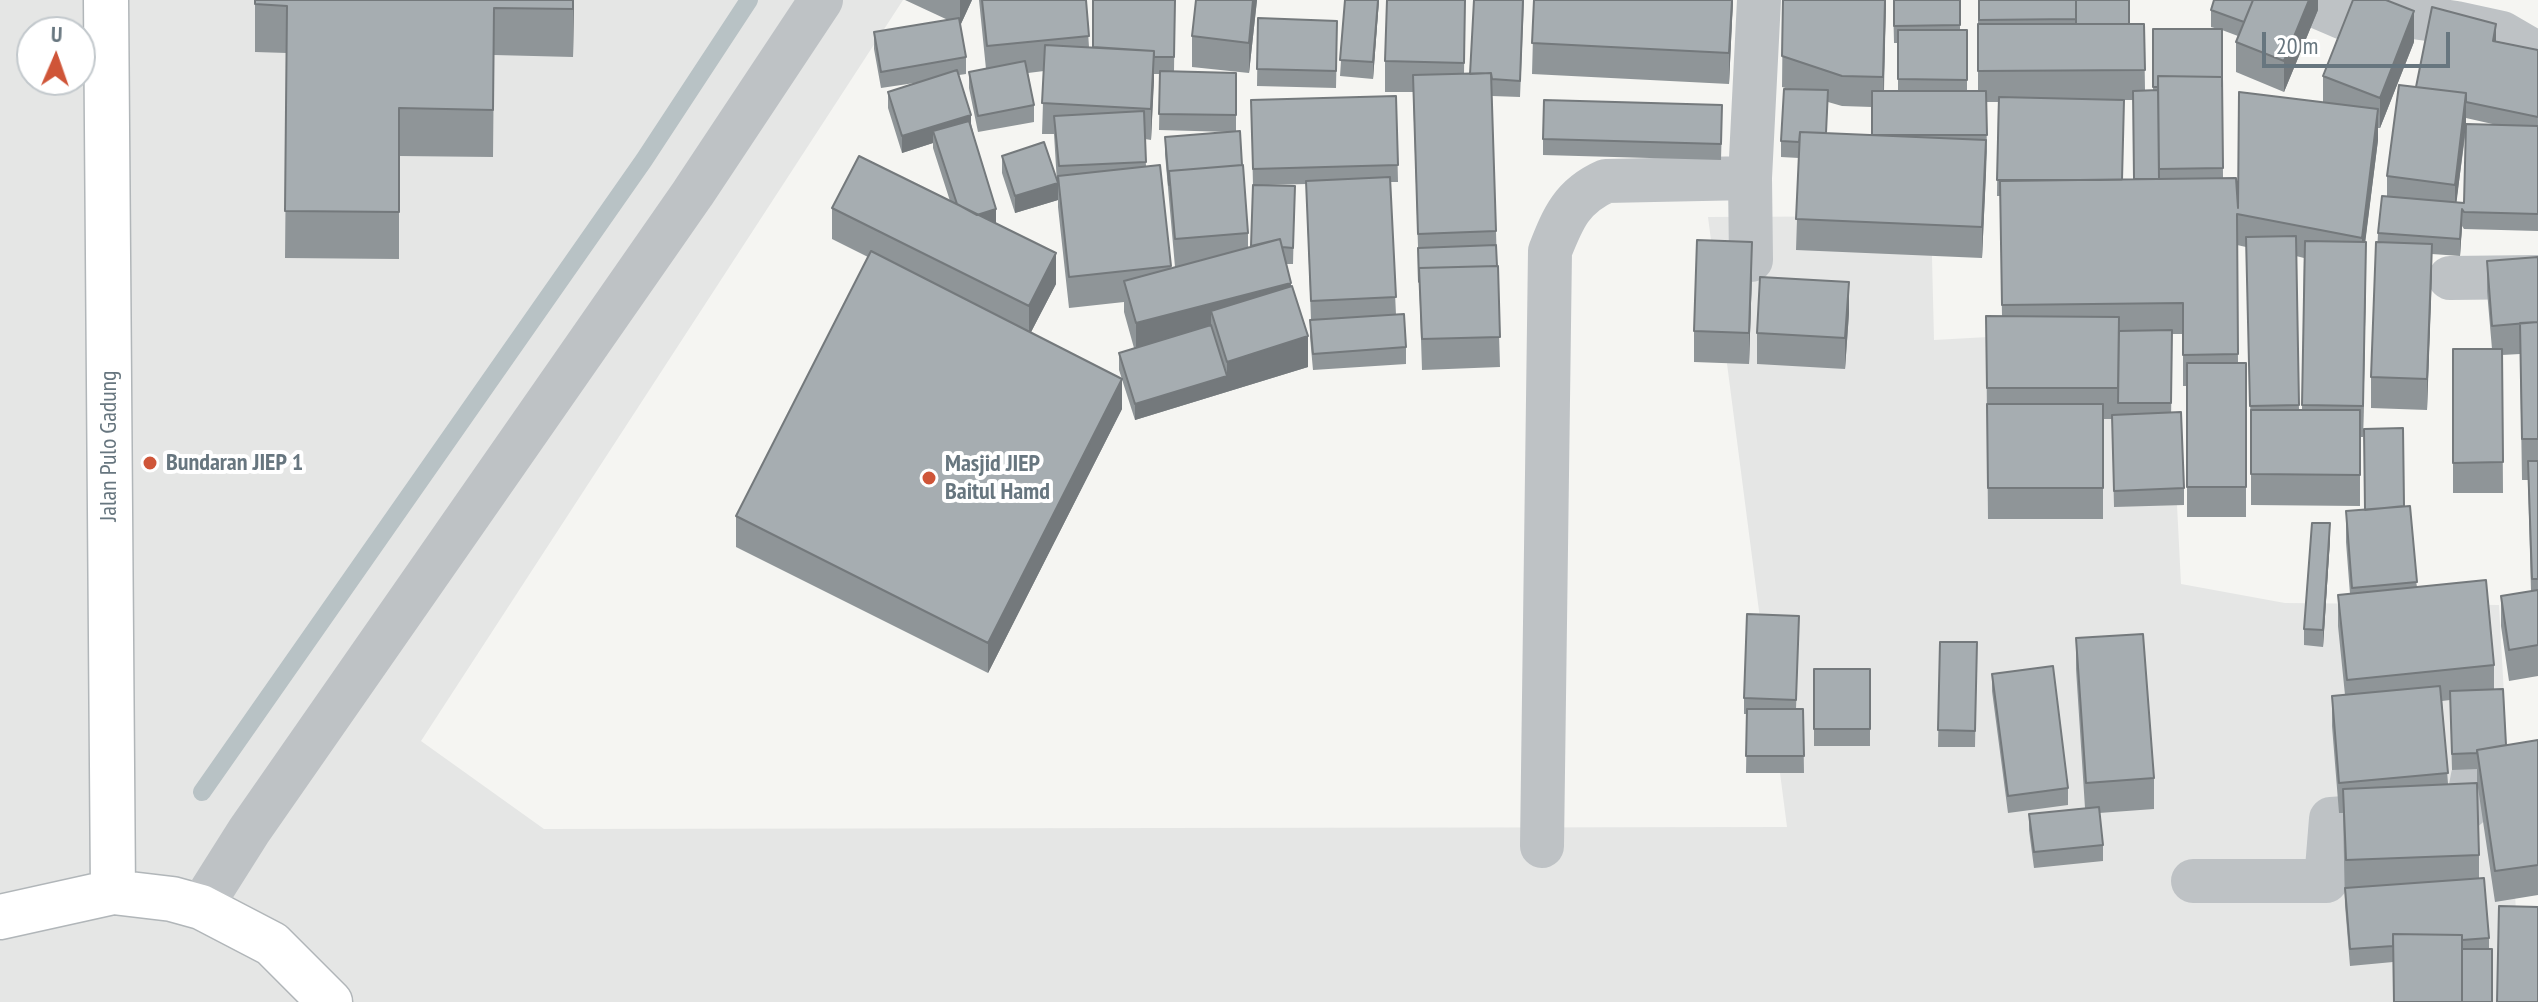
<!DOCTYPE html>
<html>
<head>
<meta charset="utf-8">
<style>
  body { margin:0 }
  #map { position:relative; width:2538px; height:1002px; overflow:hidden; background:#f5f5f2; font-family:"PT Sans Narrow",sans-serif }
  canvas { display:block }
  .north { position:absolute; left:16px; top:16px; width:80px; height:80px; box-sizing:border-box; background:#fff; border:2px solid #c2c8cc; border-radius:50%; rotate:2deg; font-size:22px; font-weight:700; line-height:32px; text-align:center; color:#67767f }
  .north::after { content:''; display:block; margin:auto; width:28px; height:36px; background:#cf5538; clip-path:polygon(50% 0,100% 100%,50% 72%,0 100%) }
  .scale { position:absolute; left:2262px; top:32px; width:188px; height:36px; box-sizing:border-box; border:4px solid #67767f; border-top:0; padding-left:10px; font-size:24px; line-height:28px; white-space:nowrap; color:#67767f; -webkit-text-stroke:6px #fff; paint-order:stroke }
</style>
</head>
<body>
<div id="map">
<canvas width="2538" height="1002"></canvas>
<div class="north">U</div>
<div class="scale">20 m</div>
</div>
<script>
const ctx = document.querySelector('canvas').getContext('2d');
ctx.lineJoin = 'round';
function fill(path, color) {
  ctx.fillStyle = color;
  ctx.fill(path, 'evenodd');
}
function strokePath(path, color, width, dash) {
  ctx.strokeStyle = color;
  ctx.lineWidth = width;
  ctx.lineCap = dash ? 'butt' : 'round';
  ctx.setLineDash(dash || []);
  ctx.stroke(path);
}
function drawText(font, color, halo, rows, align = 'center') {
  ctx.font = font + ' "PT Sans Narrow",sans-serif';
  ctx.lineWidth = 8;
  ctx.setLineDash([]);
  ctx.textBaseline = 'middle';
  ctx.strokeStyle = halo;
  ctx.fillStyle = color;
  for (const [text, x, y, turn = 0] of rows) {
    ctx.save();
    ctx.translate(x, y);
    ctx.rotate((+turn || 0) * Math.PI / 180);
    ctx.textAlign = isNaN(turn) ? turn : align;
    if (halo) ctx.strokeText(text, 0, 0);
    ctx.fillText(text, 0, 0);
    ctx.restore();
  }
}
fill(new Path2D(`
  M0 0H903L421 741 544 829 1787 827 1708 217 1931 216 1934 340 2168 327 2181 584 2285 603 2499 605 2521 1002H0ZM32 32H80V80H32Z`), '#e5e6e5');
strokePath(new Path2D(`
  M202 792 644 160 749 0`), '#b8c2c5', 18);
const secondary = new Path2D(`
  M106 0 113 892
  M0 917 113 892 172 899 201 907 272 944 330 1002`);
strokePath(secondary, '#b1b6b9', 47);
strokePath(new Path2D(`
  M2302 0 2344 18 2399 15 2456 23 2502 33 2538 54
  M1751 260 1750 178 1759 0
  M2450 278 2538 277
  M1542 846 1550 251C1563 218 1572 196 1606 181L1750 178
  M2193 881H2326L2331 819 2433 812 2467 807 2473 776 2538 767
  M201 907 249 831 693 193 821 0`), '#bec2c5', 44);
strokePath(secondary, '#fff', 44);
fill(new Path2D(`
  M255 0H574L573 57 494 55 493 157 399 156V259L285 258 287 53 255 52Z
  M905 0H972L960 26 966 57V74L959 75 996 224 1056 284 1031 332 1122 409 988 673 736 547V516L868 257 832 239V208L950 201 933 148V143L902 153 888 108V92L921 82 881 88 874 49V32L948 20Z
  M979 0H1086L1089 47H1093L1175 0 1174 71 1236 73V132L1248 233V248L1251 247 1253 186 1251 100 1396 96 1398 182H1390L1396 315 1406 347V364L1313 370 1310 337 1311 320 1306 184 1268 185 1295 186 1293 264H1286L1308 367 1135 420 1119 370V353L1134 348 1124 312V302L1069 308 1058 207V184V200L1015 213 1002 173V156L1057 183 1054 134H1042L1044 71 1028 73 1034 105V122L978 132 969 88V72L986 69ZM1154 74H1160L1159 130 1230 132 1165 137V154L1175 267 1171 269 1160 165 1146 167 1145 139 1151 140Z
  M1196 0H1257L1249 73 1192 67V36Z
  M1345 0H1379L1373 79 1340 76Z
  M1465 0 1464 74H1470L1524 0 1520 97 1492 96 1500 367 1422 370 1413 92H1385V61Z
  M1534 0H1733L1729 84 1532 74Z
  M1783 0H1886L1884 91H1898V43H1894L1893 0H1960V30H1967V91H1978V0L2129 24H2144L2145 90H2153V29H2218L2211 27V10L2318 0V10L2284 92 2236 72V42L2238 36 2222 30 2223 178 2238 208 2323 102V76L2414 42 2380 128H2378V140L2365 242 2366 273 2363 437H2360V506L2251 505V436L2246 247 2237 245 2238 363H2246V517H2187V386H2183V334H2172L2171 412 2184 488V505L2114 507 2112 419H2103V519H1988L1986 316H2002L2000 196H1997L1998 102H1986L1987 152 1982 258 1796 250 1799 158 1781 157V141L1789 89 1782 87ZM2124 100H2133L2134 179 2122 180ZM1828 102 1842 106 1872 107V135L1826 133ZM2296 256 2304 258 2302 410H2299Z
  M1258 18 1337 38 1336 88 1257 86Z
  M2496 41 2538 50V231L2464 229 2462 226 2460 256 2432 254 2427 410 2371 408V377L2378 233 2387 197V176L2416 87ZM2466 118 2497 125 2466 124ZM2466 130 2464 203H2456Z
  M1722 122 1721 160 1543 155V139Z
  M2538 257V676L2509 681 2501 626V596L2531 591 2528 480H2522L2520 354 2502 355 2503 493H2453V349H2492L2487 291V261Z
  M1752 273 1749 364 1694 362V331Z
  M1849 313 1845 369 1757 364V333Z
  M2404 506 2417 587 2494 665V689L2506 745 2538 740V895L2495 902 2477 781V769L2452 770 2450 700 2442 701 2448 784 2479 855V878L2489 938V949L2393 962 2350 966 2345 905 2343 813H2339L2332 726V696L2345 695 2338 626V595L2350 594 2346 542V511Z
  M2330 540 2323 647 2304 645V629Z
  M1799 616 1796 709H1803L1804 773H1746L1747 714H1744V698Z
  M2076 638 2154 778V809L2099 813 2103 845V861L2034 868 2029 830V814L2085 808 2076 669Z
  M1940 642H1977L1975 747H1938Z
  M1814 669H1870V746H1814Z
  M1992 674 2068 788V805L2008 813 1992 691Z`), '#8f9598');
fill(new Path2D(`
  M573 0H574L573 57Z
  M960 0H972L960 26Z
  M1253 0H1257L1249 73V43Z
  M1378 0H1379L1373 79V62Z
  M1732 0H1733L1729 84V53Z
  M1885 0H1886L1883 108V77Z
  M2309 0H2318V10L2284 92V61Z
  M2414 11V42L2380 128V98Z
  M2496 24V41L2493 57V41Z
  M1154 51V81L1151 140V109Z
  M2466 93V124L2455 215V185Z
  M2378 109V140L2362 268V238Z
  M971 115V131H933V143L902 153V136Z
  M1986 140V171L1982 258V227Z
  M1058 183V200L1015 213V196Z
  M996 209V226L961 219Z
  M2462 209V226L2460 256V239Z
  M1752 242V273L1749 364V333Z
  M2366 242V273L2363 437V406Z
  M2432 244V275L2427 410V379Z
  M1056 253V284L1029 336V306Z
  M1849 282V313L1845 369V338Z
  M1291 283V313L1211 311V334L1136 354V323Z
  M1308 336V367L1135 420V404L1227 376V362Z
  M1122 379V409L988 673V643Z
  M2330 523V540L2323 647V630Z`), '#74797c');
const building = new Path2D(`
  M255 0H573V9L494 8 493 110 399 108V212L285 211 287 6 255 4Z
  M982 0H1086L1089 36 987 46Z
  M1093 0H1175L1174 57H1154V51L1093 47Z
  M1196 0H1253L1249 43 1192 36Z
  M1345 0H1378L1373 62 1340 60Z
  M1387 0H1465L1464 63 1385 61Z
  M1474 0H1523L1520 81 1492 79 1491 73 1470 74Z
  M1534 0H1732L1729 53 1532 43Z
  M1783 0H1885L1883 77 1842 76 1782 56Z
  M1894 0H1960V25L1894 26Z
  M1979 0H2076V19L1979 20Z
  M2076 0H2129V24H2076Z
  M2214 0H2253L2244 22 2211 10Z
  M2253 0H2309L2284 61 2236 42Z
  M2353 0H2386L2414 11 2380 98 2323 76Z
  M2432 7 2496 24 2493 41 2538 50V117L2466 102V93L2416 87Z
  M959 18 966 57 881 72 874 32Z
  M1258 18 1337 21 1336 71 1257 69Z
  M1978 24H2144L2145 70 1978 71Z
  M2153 29H2222V87V77L2158 76V87H2153Z
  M1898 30H1967V80L1898 79Z
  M1045 45 1154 51 1151 109 1042 103Z
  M1025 61 1034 105 978 116 969 72Z
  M957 70 971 115 902 136 888 92Z
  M1160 71 1236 73V115L1159 114Z
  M1491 73 1496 231 1418 234 1413 75Z
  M2158 76 2222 77 2223 168 2159 169Z
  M2399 85 2466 93 2455 185 2387 176Z
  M1784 89 1828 90 1826 133 1800 132 1799 142 1781 141Z
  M2158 90 2159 179H2134L2133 91Z
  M1872 91H1986L1987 135H1872Z
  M2239 92 2378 109 2362 238 2237 214 2238 354 2183 355V303L2002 305 2000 181 2236 178 2238 208Z
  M1396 96 1398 165 1253 169 1251 100Z
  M1999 97 2124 100 2122 180H1997Z
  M1544 100 1722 105 1721 144 1543 139Z
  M1144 111 1146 162 1059 166 1054 116Z
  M969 121 996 209 977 215 957 204 933 131Z
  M2466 124 2538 126V214L2464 212 2462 209 2460 239 2378 233 2382 196 2464 203Z
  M1240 131 1242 165 1169 171V185L1165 137Z
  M1800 132 1986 140 1982 227 1796 219Z
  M1044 142 1058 183 1015 196 1002 156Z
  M859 156 1056 253 1029 306 832 208Z
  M1160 165 1171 266 1069 277 1058 176Z
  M1243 165 1248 233 1175 239 1169 171Z
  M1390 177 1396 297 1311 301 1306 181Z
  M1253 185 1295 186 1293 248 1282 247 1280 239 1251 246Z
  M2296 236 2299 405 2250 406 2246 237Z
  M1280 239 1291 283 1136 323 1124 281Z
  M1697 240 1752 242 1749 333 1694 331Z
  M2305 241 2366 242 2363 406 2302 405Z
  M2376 242 2432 244 2427 379 2371 377Z
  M1496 245 1497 266 1419 268V282L1418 248Z
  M871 251 1122 379 988 643 736 516Z
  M2538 257V322L2492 326 2487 261Z
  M1498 266 1500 337 1422 339 1419 268Z
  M1760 277 1849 282 1845 338 1757 333Z
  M1292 286 1308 336 1227 362 1211 311Z
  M1404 314 1406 347 1313 354 1310 320Z
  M1986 316 2119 317 2118 388H1987Z
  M2538 322V439H2522L2520 323Z
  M1211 325 1227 376 1135 404 1119 353Z
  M2172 330 2171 403H2118L2119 331Z
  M2453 349H2502L2503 462 2453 463Z
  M2187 363H2246V487H2187Z
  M1987 404H2103V488H1988Z
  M2251 410H2360V475L2251 474Z
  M2181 412 2184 488 2114 491 2112 415Z
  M2403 428 2404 506 2365 510 2364 429Z
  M2528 461H2538V579H2532Z
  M2410 506 2417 582 2352 588 2346 511Z
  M2312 523H2330L2323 630 2304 629Z
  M2486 580 2494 665 2347 680 2338 595Z
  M2538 590V645L2509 650 2501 596Z
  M1747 614 1799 616 1796 700 1744 698Z
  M2143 634 2154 778 2086 783 2076 638Z
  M1940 642H1977L1975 731 1938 730Z
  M2053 666 2068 788 2008 796 1992 674Z
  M1814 669H1870V729H1814Z
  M2440 686 2448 773 2339 783 2332 696Z
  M2503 689 2506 745 2477 750V753L2452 754 2450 691Z
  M1747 709H1803L1804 756H1746Z
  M2538 740V865L2495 871 2477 750Z
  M2477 783 2479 855 2346 860 2343 789Z
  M2099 807 2103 845 2034 852 2029 814Z
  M2484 878 2489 938 2462 940V935L2393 934V946L2350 949 2345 888Z
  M2499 906 2538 907V1002H2497Z
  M2393 934 2462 935V1002H2394Z
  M2462 949H2492V1002H2462Z`);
fill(building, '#a6adb1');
strokePath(building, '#74797c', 2);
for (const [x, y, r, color] of [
  [150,463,8,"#cf5538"],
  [929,478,8,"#cf5538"]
]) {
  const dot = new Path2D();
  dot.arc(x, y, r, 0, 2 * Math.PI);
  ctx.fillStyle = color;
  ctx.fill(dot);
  strokePath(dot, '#fff', 3);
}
drawText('24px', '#67767f', '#fff', [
  ["Jalan Pulo Gadung",109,446,-90]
]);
drawText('bold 24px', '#67767f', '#fff', [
  ["Bundaran JIEP 1",166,463],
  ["Masjid JIEP",945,464],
  ["Baitul Hamd",945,492]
], 'left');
</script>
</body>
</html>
